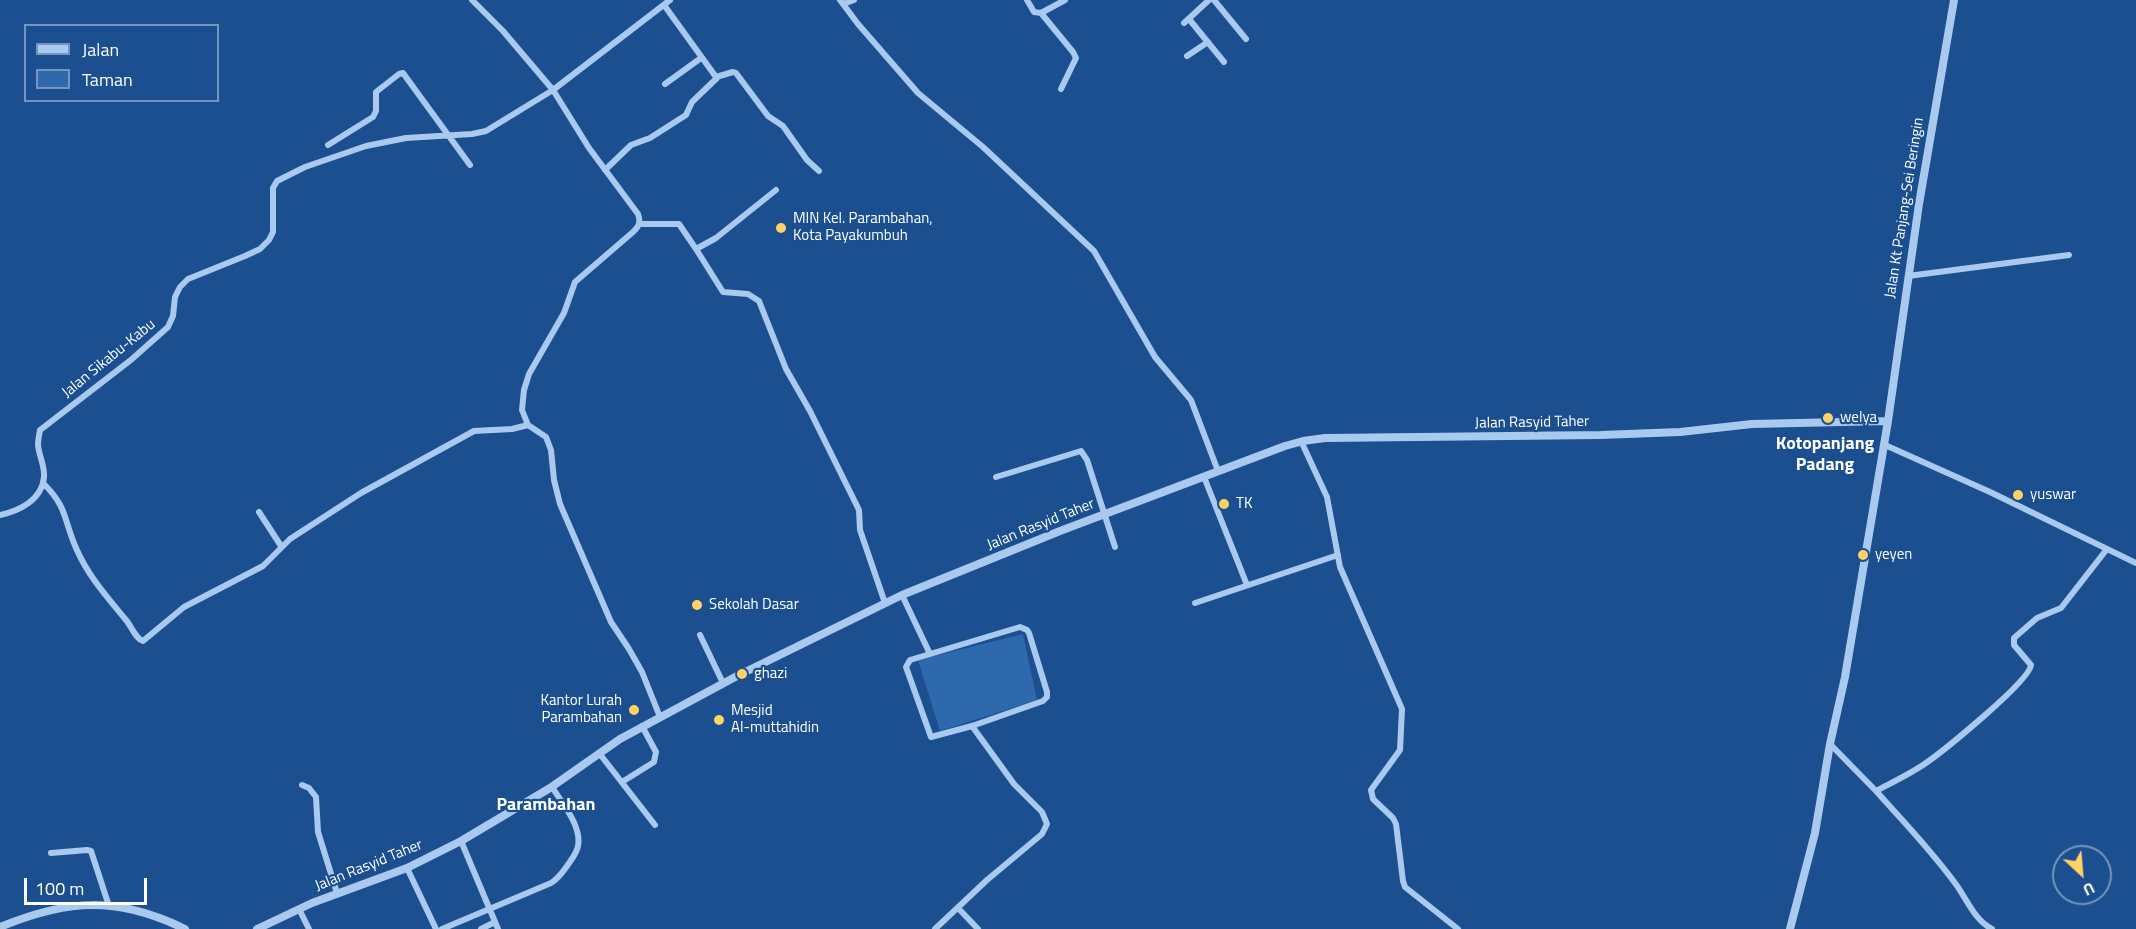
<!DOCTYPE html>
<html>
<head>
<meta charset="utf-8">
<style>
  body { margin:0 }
  #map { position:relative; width:2136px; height:929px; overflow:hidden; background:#1b4f8f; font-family:"Titillium Web",sans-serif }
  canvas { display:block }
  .legend { position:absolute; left:24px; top:24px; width:195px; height:78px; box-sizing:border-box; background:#1b4f8f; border:2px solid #7695bc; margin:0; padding:8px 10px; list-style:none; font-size:18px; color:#fff }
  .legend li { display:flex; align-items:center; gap:12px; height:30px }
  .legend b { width:30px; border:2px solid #7695bc }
  .north { position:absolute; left:2052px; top:845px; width:60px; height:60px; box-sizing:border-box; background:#1b4f8f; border:2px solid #7695bc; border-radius:50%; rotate:154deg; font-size:16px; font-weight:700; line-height:24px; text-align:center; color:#fff }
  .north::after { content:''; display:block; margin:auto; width:21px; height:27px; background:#ffd166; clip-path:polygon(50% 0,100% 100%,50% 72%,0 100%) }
  .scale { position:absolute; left:24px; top:878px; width:123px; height:27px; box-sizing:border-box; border:3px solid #fff; border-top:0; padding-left:8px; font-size:18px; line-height:21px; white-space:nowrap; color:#fff; -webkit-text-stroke:4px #1b4f8f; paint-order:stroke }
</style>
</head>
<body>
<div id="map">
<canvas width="2136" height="929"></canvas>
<ul class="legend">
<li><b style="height:8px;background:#a9c9ee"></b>Jalan</li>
<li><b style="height:16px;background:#2e69ad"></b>Taman</li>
</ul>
<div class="north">U</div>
<div class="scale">100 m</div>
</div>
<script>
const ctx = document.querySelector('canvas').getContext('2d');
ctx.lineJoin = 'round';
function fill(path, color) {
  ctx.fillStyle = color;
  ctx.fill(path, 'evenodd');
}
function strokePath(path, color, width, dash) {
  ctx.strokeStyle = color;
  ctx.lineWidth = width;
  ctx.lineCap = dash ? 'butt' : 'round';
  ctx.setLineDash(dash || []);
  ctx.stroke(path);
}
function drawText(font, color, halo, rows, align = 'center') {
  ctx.font = font + ' "Titillium Web",sans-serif';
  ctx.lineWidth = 4.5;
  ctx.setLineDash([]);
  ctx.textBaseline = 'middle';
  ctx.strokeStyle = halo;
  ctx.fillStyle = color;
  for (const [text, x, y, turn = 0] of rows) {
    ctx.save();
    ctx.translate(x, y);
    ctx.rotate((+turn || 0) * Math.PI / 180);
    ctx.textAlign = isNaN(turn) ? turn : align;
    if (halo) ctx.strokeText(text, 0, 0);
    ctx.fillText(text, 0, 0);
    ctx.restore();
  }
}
fill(new Path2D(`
  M1023 634 1037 700 940 731 918 660Z`), '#2e69ad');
strokePath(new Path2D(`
  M472 0 503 31 553 90 589 148 638 214C641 222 639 227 633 232L575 282 564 313 529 374 524 390 522 410 528 425 546 437 551 450 554 480 560 504 611 622 629 649 642 672 660 717
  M840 0 858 24 918 93 983 147 1094 251 1155 357 1191 400 1218 471
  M1027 0 1034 12 1041 13 1065 0
  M1214 0 1246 39
  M843 4 854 0
  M664 5 716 77 733 72 736 73 768 116 783 126 807 160 819 171
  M1041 13 1073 52 1076 58 1061 89
  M1189 19 1224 62
  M1184 23 1209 0
  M1187 56 1208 42
  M665 84 701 58
  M328 145 373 117 376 111V92L399 74 403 73 470 165
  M605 170 631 145 650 138 686 115 692 102 717 78
  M639 224H679L696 249 716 238 776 190
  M696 249 723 292 748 294 759 301 786 369 810 411 859 510 860 530 885 603
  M1908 276 2069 255
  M1301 441 1327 497 1340 567 1402 709 1400 750 1371 790 1373 799 1393 818 1396 824 1403 881 1405 887 1458 929
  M1885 445 1990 492 2136 563
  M996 477 1081 451 1087 460 1115 547
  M1204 477 1247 585
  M43 483C68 508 63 518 76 548 88 576 107 597 126 620 132 627 135 638 143 641L184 607 263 566 290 539 361 493 474 431 512 429 528 425
  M259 512 281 546
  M0 515C19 511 42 500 44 477 45 466 39 456 38 445 38 440 39 435 40 430L132 359 168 327 173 316 175 297 180 287 188 279 245 256 260 249 269 240 273 232V188L277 181 305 167 366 146 406 138 472 134 486 131 553 90 670 0
  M902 595 930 654 910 660 906 667 931 737 972 726 1043 701 1047 697V692L1029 633 1027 630 1020 627 930 654
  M1195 603 1338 555
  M700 635 723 683
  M1830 744 1876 791C1893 782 1910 774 1926 763 1943 751 2029 682 2031 665L2014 645V638L2037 618 2061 608 2107 549
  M599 753 655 825
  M622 782 654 762 656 752 642 726
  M302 785 309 788 316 797 318 832 337 893
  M1876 791C1903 821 1931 850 1955 883 1967 899 1974 920 1992 929
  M461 841 498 929
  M51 853 87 850 91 851 109 906
  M407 868 436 929
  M958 908 978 929
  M299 909 309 929
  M442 929 551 883C558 879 562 873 567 866 571 860 577 853 578 846 582 826 562 803 552 787
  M481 929 495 922
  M935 929 987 880 1042 834 1047 824 1042 812 1014 784 972 726`), '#a9c9ee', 6);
strokePath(new Path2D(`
  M1888 421 1919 204 1954 0
  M0 927C68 899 117 896 185 929
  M257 929 312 903 407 868 461 841 550 788 620 739 737 676 902 595 1060 531 1285 446 1303 441 1325 438 1601 435 1680 432 1752 424 1888 421 1845 677 1830 744 1815 833 1790 929`), '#a9c9ee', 8);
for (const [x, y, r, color] of [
  [781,228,6,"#ffd166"],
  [1828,418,6,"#ffd166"],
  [2018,495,6,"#ffd166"],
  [1224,504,6,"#ffd166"],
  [1863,555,6,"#ffd166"],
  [697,605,6,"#ffd166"],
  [742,674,6,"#ffd166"],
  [634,710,6,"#ffd166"],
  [719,720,6,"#ffd166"]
]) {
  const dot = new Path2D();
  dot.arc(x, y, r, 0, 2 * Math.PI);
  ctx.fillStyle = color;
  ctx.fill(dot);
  strokePath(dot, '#1b4f8f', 2);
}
drawText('15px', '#fff', '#1b4f8f', [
  ["Jalan Kt Panjang-Sei Beringin",1905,208,-81],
  ["Jalan Sikabu-Kabu",109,359,-39],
  ["Jalan Rasyid Taher",1532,423,-1],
  ["Jalan Rasyid Taher",1041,525,-22],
  ["Jalan Rasyid Taher",369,866,-22]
]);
drawText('15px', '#fff', '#1b4f8f', [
  ["MIN Kel. Parambahan,",793,219],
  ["Kota Payakumbuh",793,236],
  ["welya",1840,418],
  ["yuswar",2030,495],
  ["TK",1236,504],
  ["yeyen",1875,555],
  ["Sekolah Dasar",709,605],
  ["ghazi",754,674],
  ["Kantor Lurah",622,701,"right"],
  ["Parambahan",622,718,"right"],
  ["Mesjid",731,711],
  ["Al-muttahidin",731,728]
], 'left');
drawText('bold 18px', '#fff', '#1b4f8f', [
  ["Kotopanjang",1825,445],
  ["Padang",1825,466],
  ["Parambahan",546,806]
]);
</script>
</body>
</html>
